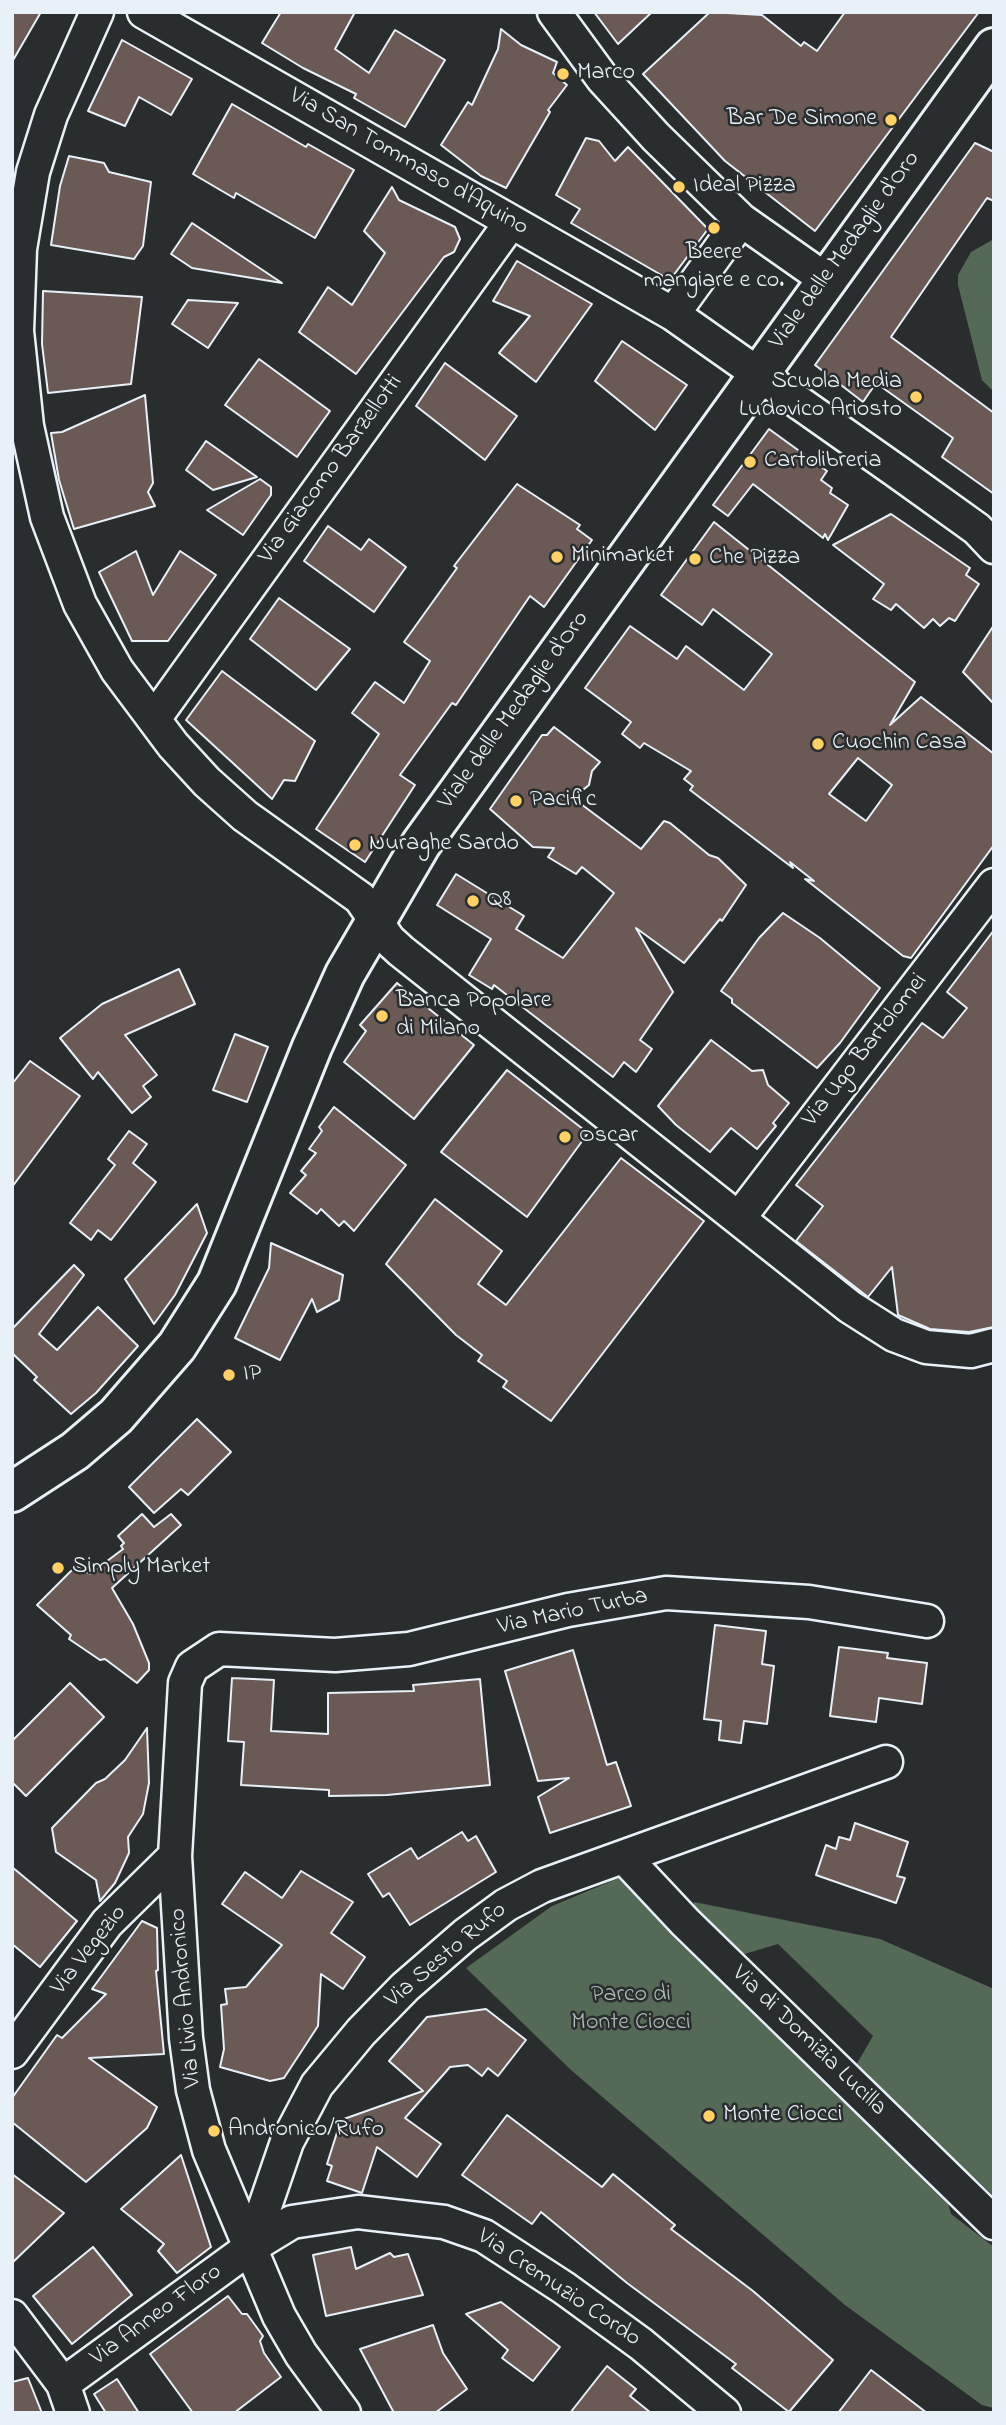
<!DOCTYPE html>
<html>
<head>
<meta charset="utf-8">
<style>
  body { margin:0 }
  #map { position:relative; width:1006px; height:2425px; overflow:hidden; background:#2a2d2e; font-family:"Indie Flower",sans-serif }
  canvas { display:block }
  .frame { position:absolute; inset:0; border:14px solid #e8f1f8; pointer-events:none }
</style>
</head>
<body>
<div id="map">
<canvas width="1006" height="2425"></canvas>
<div class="frame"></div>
</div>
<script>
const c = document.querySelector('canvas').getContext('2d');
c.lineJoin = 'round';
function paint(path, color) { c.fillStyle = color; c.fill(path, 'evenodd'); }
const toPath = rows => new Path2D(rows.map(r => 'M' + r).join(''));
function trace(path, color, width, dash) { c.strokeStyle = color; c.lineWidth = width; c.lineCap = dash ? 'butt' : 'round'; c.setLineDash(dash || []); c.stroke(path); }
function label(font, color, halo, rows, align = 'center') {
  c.font = font + ' "Indie Flower",sans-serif'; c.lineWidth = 5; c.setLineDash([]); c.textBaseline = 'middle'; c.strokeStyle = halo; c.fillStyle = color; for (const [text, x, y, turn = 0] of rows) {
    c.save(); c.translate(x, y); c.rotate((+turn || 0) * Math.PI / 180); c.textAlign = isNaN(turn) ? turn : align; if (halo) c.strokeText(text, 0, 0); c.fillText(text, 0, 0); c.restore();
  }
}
paint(toPath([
  [994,239,994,392,982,380,958,285,958,275,971,252],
  [619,1878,946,2196,951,2214,994,2247,994,2408,982,2405,845,2305,571,2070,466,1968,552,1906],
  [694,1902,880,1939,994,1989,994,2196,855,2067,873,2036,778,1944,741,1955,693,1914]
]), '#546a56');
const building = toPath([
  [12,12,41,12,12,62,12,12],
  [281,12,355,12,335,49,369,73,395,30,445,60,405,127,354,98,356,94,303,68,262,43,281,12],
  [594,12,652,12,618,44,594,12],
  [710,12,762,15,801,46,804,42,817,51,845,12,979,12,815,231,725,161,643,74,710,12],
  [501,29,521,45,557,62,553,73,567,85,548,110,550,112,506,188,481,176,441,145,468,102,472,105,498,49,501,29],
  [122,40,192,79,171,115,139,97,125,126,88,111,122,40],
  [232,104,306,147,308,144,354,170,315,238,236,193,234,198,193,174,232,104],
  [586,138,599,141,615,161,628,147,708,229,670,280,571,223,580,209,556,195,586,138],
  [975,143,994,152,994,201,987,198,891,337,994,413,994,494,942,457,953,438,876,383,863,402,815,365,975,143],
  [69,156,104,163,109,172,151,182,143,246,134,259,51,245,60,186,69,156],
  [392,187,399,200,455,227,460,239,454,252,444,257,356,374,299,332,328,287,352,305,385,253,364,231,392,187],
  [192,223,282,283,192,268,171,254,192,223],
  [517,261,592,304,536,382,499,353,530,316,493,301,517,261],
  [43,291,142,297,131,384,48,393,42,344,43,291],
  [188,300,238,303,208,348,172,324,188,300],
  [622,341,687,385,655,430,595,381,622,341],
  [259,359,330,411,297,457,225,405,259,359],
  [445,363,517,416,485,460,416,406,445,363],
  [145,395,153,483,148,492,155,506,74,529,59,480,51,433,62,432,145,395],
  [769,429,827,471,821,480,832,488,830,493,848,505,828,540,825,534,823,538,753,484,728,516,713,505,769,429],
  [206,441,257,477,213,490,186,470,206,441],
  [260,479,271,487,271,495,243,535,207,510,260,479],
  [517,484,580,525,577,529,592,540,544,607,530,596,456,705,452,703,400,775,415,785,365,862,316,829,379,734,352,713,375,682,404,703,430,661,404,642,457,568,454,566,517,484],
  [891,514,970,568,966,575,979,584,955,621,949,618,940,626,933,619,924,628,896,604,891,610,873,599,884,584,833,545,891,514],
  [714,522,915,682,890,725,921,697,994,754,994,845,911,958,903,956,805,879,814,881,790,862,793,868,690,790,693,786,684,779,691,771,644,743,640,748,622,734,631,722,585,688,630,626,677,659,686,646,744,690,772,654,713,609,702,625,661,595,714,522],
  [858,758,892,785,866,821,829,794,858,758],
  [328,526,361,550,369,539,406,567,374,612,304,561,328,526],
  [136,551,153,595,180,551,216,575,168,641,132,641,99,572,136,551],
  [279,598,350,649,316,690,250,639,279,598],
  [994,625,994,704,963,672,994,625],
  [222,671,315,741,295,781,284,780,272,799,186,720,222,671],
  [554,727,600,762,592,771,589,785,573,798,641,849,664,821,670,823,709,855,718,858,746,885,722,921,720,919,684,963,636,928,673,992,640,1040,652,1049,636,1072,624,1062,613,1077,494,985,492,989,469,975,491,939,437,905,456,874,524,916,516,929,563,958,614,893,582,867,576,874,548,857,554,848,533,847,490,809,542,735,547,735,554,727],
  [783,913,820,938,880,988,840,1043,817,1068,732,1003,732,999,721,991,759,938,783,913],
  [994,930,994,1327,969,1332,930,1329,898,1315,892,1267,868,1297,796,1241,823,1206,796,1185,922,1023,943,1038,967,1008,947,992,994,930],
  [179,969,195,1004,125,1035,157,1075,143,1086,151,1097,132,1113,98,1072,93,1079,60,1038,102,1004,179,969],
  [397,983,474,1045,414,1119,344,1062,366,1031,360,1025,397,983],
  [235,1034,268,1047,247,1102,213,1090,235,1034],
  [711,1040,752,1071,763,1070,768,1085,789,1103,773,1123,776,1126,757,1149,731,1128,710,1152,676,1125,658,1106,711,1040],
  [30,1061,80,1096,12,1187,12,1084,30,1061],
  [507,1070,588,1133,527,1217,441,1152,507,1070],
  [334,1107,406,1165,354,1231,344,1221,339,1226,321,1209,317,1214,290,1193,306,1175,301,1171,316,1153,309,1149,322,1131,319,1127,334,1107],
  [129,1131,147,1144,133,1163,156,1182,111,1240,98,1230,91,1240,70,1223,115,1165,108,1159,129,1131],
  [621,1158,704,1221,551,1421,503,1387,507,1381,478,1361,482,1355,456,1335,386,1264,435,1199,502,1251,478,1284,506,1305,621,1158],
  [197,1204,207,1233,175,1295,154,1324,125,1279,197,1204],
  [271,1243,343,1275,339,1300,317,1312,312,1299,280,1360,235,1338,269,1268,271,1243],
  [74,1265,84,1275,39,1334,57,1350,98,1307,138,1346,96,1393,71,1414,34,1380,37,1377,12,1353,12,1329,74,1265],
  [197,1419,231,1452,188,1495,181,1489,154,1513,129,1487,197,1419],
  [142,1514,154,1527,171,1514,181,1525,112,1588,133,1624,149,1663,149,1670,137,1683,105,1659,100,1660,69,1639,71,1635,37,1605,76,1566,90,1574,123,1549,121,1546,124,1543,118,1536,142,1514],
  [715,1625,766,1631,762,1664,774,1666,767,1724,744,1721,741,1743,719,1740,721,1721,704,1719,715,1625],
  [839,1647,888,1653,887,1658,927,1663,922,1704,879,1698,876,1722,830,1716,839,1647],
  [573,1650,607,1765,616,1762,631,1806,550,1833,538,1797,569,1778,538,1781,505,1671,573,1650],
  [232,1678,274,1680,271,1731,328,1734,328,1693,414,1691,413,1685,480,1679,490,1785,387,1795,329,1796,329,1790,241,1785,244,1742,228,1741,232,1678],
  [70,1683,104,1717,26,1796,12,1782,12,1741,70,1683],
  [147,1728,149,1783,143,1814,128,1837,129,1853,115,1883,100,1901,96,1880,56,1852,52,1828,96,1783,105,1779,125,1760,147,1728],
  [855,1823,908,1842,897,1876,905,1878,896,1903,816,1875,826,1845,836,1849,839,1837,850,1840,855,1823],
  [462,1832,468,1841,476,1836,496,1872,410,1925,389,1893,383,1897,368,1874,411,1848,418,1859,462,1832],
  [12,1867,77,1921,40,1967,12,1944,12,1867],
  [301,1871,353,1902,331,1933,365,1957,343,1989,321,1974,318,2026,284,2078,270,2081,220,2067,224,2049,221,2005,227,2004,225,1989,246,1987,282,1945,222,1904,245,1872,282,1898,301,1871],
  [142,1921,157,1928,158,1970,156,1971,164,2054,89,2058,157,2107,147,2128,86,2182,12,2122,12,2098,57,2035,62,2038,106,1994,92,1989,142,1921],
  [486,2009,526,2040,498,2076,488,2068,482,2076,468,2065,450,2067,405,2118,441,2144,417,2177,377,2147,362,2193,327,2181,332,2166,327,2164,341,2120,423,2091,389,2061,427,2017,486,2009],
  [507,2115,602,2187,613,2174,675,2225,671,2229,753,2291,833,2360,789,2412,732,2368,736,2364,627,2283,541,2212,532,2224,462,2175,507,2115],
  [181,2155,211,2247,177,2273,158,2251,164,2244,121,2209,181,2155],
  [12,2174,64,2213,12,2263,12,2174],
  [93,2247,132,2295,72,2344,33,2296,93,2247],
  [351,2247,356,2269,390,2253,394,2257,408,2254,423,2295,326,2316,313,2255,351,2247],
  [228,2296,242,2314,247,2314,263,2336,260,2341,264,2353,281,2377,234,2413,193,2413,150,2354,228,2296],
  [501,2302,560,2347,533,2381,502,2358,508,2350,466,2314,501,2302],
  [433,2325,443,2353,467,2389,435,2413,394,2413,360,2349,433,2325],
  [607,2366,636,2389,630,2396,651,2413,570,2413,607,2366],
  [871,2370,927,2413,838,2413,871,2370],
  [28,2378,42,2413,12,2413,12,2382,28,2378],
  [117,2379,139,2413,106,2413,94,2394,117,2379]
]);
paint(building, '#6b5956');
trace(building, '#e8f1f8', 2);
const minor = toPath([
  [97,12,51,115,33,172,20,249,17,331,27,426,47,517,80,604,117,670,173,745,207,782,245,816,360,898,389,940,401,951,850,1307,894,1335,926,1347,971,1351,994,1345],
  [144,12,673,314,899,473,977,529,994,547],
  [554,12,603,79,656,137,741,220,825,279],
  [673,314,741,220],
  [154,719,511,222],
  [739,1218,994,885],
  [625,1858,685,1922,994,2223],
  [12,2052,107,1923,175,1856],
  [251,2247,287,2142,317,2085,361,2032,405,1987,465,1935,506,1905,542,1886,886,1762],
  [12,2316,63,2384,73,2413],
  [63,2384,251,2247,292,2222,358,2212,444,2222,484,2236,564,2288,641,2344,724,2413],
  [344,2413,301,2354,279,2316,209,2150,193,2090,186,2038,175,1856,185,1683,192,1667,219,1649,335,1655,409,1649,568,1610,666,1593,809,1602,927,1621]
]);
const secondary = toPath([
  [12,1492,75,1451,116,1416,177,1346,217,1283,312,1047,345,974,421,844,994,48]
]);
trace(minor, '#e8f1f8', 37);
trace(secondary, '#e8f1f8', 44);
trace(minor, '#2a2d2e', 32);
trace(secondary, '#2a2d2e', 38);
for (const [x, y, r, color] of [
  [563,74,7,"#ffd166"],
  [891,120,7,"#ffd166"],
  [679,187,7,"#ffd166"],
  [714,228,7,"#ffd166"],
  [916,397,7,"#ffd166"],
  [750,462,7,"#ffd166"],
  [557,557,7,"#ffd166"],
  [695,559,7,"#ffd166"],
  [818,744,7,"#ffd166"],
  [516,801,7,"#ffd166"],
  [355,845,7,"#ffd166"],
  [473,901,7,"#ffd166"],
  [382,1016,7,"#ffd166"],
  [565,1137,7,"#ffd166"],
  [229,1375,7,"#ffd166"],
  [58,1568,7,"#ffd166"],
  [709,2116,7,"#ffd166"],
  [214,2131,7,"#ffd166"]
]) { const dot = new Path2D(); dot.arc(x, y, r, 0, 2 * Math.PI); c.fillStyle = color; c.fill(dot); trace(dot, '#2a2d2e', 2.5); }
label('24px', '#e8f1f8', '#2a2d2e', [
  ["Marco",577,74],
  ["Bar De Simone",877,120,"right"],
  ["Ideal Pizza",693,187],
  ["Beere",714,254,"center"],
  ["mangiare e co.",714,282,"center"],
  ["Scuola Media",902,383,"right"],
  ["Ludovico Ariosto",902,411,"right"],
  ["Cartolibreria",764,462],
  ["Minimarket",571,557],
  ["Che Pizza",709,559],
  ["Cuochin Casa",832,744],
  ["Pacific",530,801],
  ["Nuraghe Sardo",369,845],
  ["Q8",487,901],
  ["Banca Popolare",396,1002],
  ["di Milano",396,1030],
  ["Oscar",579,1137],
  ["IP",243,1375],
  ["Simply Market",72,1568],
  ["Monte Ciocci",723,2116],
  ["Andronico/Rufo",228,2131]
], 'left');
label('24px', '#e8f1f8', '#2a2d2e', [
  ["Via San Tommaso d'Aquino",408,163,30],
  ["Viale delle Medaglie d'Oro",846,251,-54],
  ["Via Giacomo Barzellotti",332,470,-54],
  ["Viale delle Medaglie d'Oro",515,711,-54],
  ["Via Ugo Bartolomei",866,1051,-52],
  ["Via Mario Turba",573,1613,-12],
  ["Via Vegezio",90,1951,-52],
  ["Via Sesto Rufo",447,1956,-40],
  ["Via Livio Andronico",187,1998,-95],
  ["Via di Domizia Lucilla",808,2042,44],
  ["Via Cremuzio Cordo",558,2289,34],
  ["Via Anneo Floro",157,2316,-36]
]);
label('24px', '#adbbb7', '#2a2d2e', [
  ["Parco di",631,1996],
  ["Monte Ciocci",631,2024]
]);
</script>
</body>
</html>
